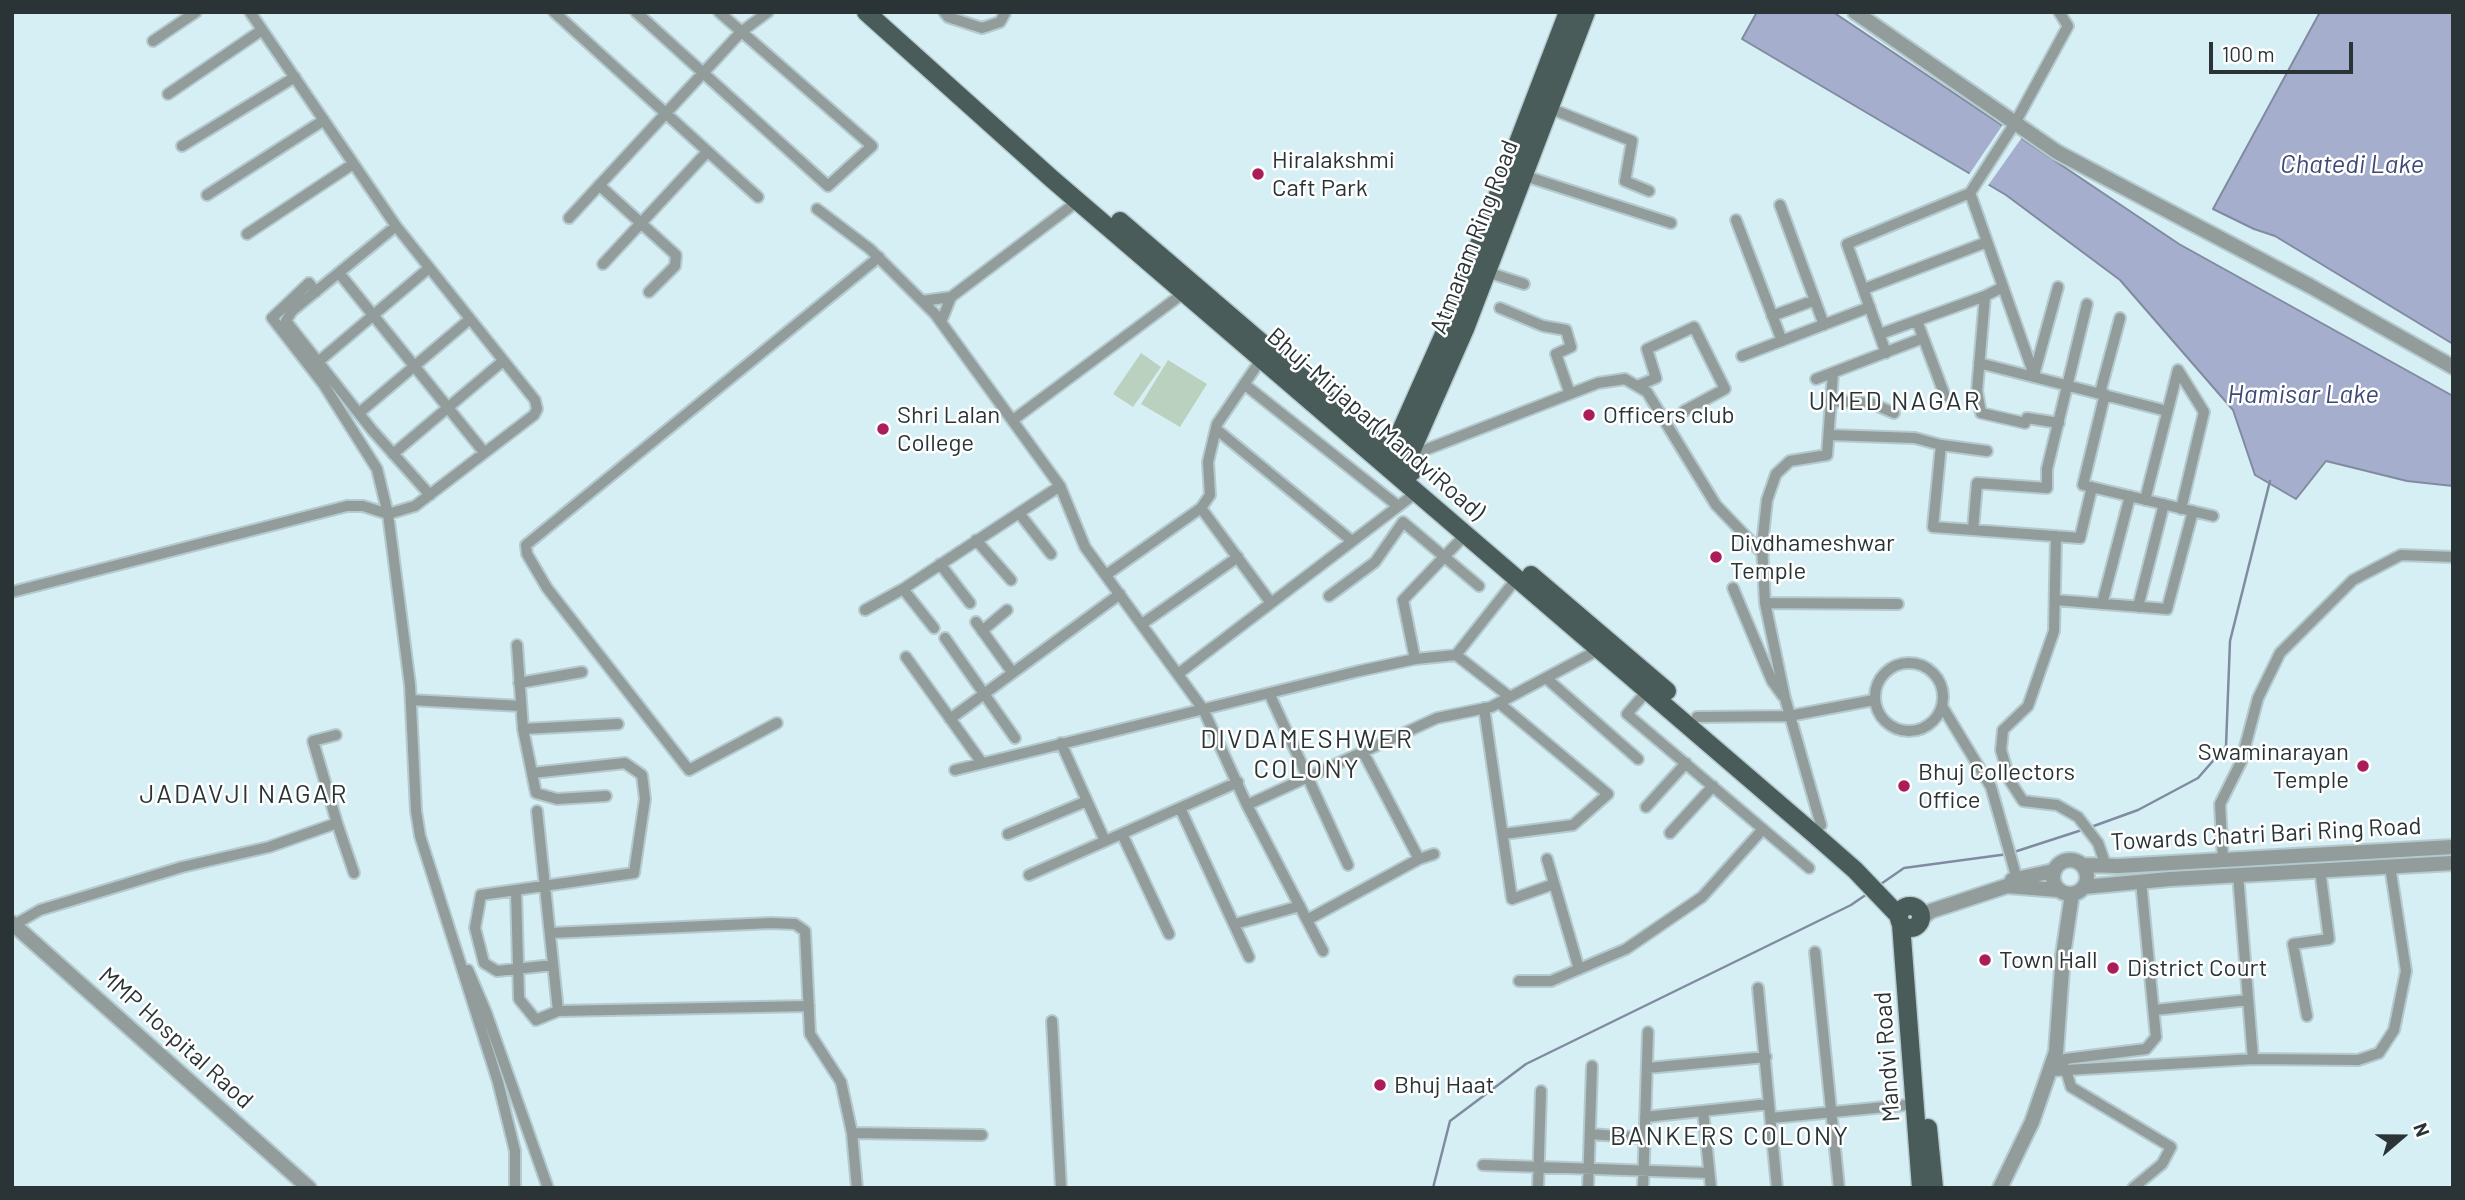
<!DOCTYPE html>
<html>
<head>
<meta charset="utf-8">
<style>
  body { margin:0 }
  #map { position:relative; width:2465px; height:1200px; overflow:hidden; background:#d6eff4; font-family:Barlow,sans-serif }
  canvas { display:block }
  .frame { position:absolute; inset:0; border:14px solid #2a3436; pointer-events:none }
  .north { position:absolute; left:2367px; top:1102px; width:70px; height:70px; -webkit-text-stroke:5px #fff; paint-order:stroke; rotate:70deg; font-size:19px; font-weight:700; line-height:28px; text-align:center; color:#2a3436 }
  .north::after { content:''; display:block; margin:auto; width:24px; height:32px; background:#2a3436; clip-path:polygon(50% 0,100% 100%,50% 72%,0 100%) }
  .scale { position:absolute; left:2209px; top:42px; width:144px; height:32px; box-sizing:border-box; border:4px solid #2a3436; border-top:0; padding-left:9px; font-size:21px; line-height:24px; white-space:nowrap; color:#2a3436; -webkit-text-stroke:5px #fff; paint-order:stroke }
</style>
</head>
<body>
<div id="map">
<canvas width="2465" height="1200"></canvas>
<div class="frame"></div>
<div class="north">N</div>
<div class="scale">100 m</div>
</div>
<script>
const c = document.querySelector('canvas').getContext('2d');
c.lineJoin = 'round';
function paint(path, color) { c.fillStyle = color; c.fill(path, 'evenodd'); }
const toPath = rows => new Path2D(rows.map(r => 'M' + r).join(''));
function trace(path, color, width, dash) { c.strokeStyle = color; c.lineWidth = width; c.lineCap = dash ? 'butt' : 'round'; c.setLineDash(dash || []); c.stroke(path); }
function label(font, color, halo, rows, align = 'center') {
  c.font = font + ' Barlow,sans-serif'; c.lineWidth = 5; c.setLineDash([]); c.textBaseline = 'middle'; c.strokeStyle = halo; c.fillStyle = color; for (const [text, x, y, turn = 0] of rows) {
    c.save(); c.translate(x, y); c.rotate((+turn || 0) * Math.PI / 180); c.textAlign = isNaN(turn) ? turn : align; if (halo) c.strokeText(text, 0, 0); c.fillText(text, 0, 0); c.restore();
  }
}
paint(toPath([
  [1141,353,1161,367,1133,407,1113,394],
  [1168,360,1207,384,1180,427,1141,404]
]), '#bad1bf');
const water = toPath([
  [1757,12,1833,12,2179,244,2453,396,2453,486,2407,481,2326,461,2296,499,2255,475,2233,410,2120,280,2006,195,1742,39,1757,12],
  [2320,12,2453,12,2453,344,2275,236,2254,229,2213,209,2320,12]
]);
paint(water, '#a5afcd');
trace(water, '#808aa0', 2);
paint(toPath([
  [2004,123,2023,136,1987,187,1968,176]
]), '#d6eff4');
trace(toPath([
  [2091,827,2138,810,2198,778,2226,746,2230,641,2270,481],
  [2014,852,2085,829],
  [1878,886,1904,868,2008,854],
  [1433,1188,1450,1121,1526,1064,1851,905,1867,894]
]), '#808aa0', 2.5);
const minor = toPath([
  [554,12,758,197],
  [636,12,828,186,872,146,719,12],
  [944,12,948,17,982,28,1000,22,1005,13],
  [153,41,196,12],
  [168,94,262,30],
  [1549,108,1632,141,1625,181,1649,191],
  [182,146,295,77],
  [1525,176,1671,223],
  [599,185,676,255,675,266,649,292],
  [1970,193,2034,375],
  [207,195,324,120],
  [1780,205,1824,325],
  [817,209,870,249,935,314,1060,486,1085,547,1203,709,1247,805,1323,951],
  [569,218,741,32,768,12],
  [1736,220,1782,341],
  [396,226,292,311,286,321,372,430,430,495],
  [247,234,353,164],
  [603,264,707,152],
  [1487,272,1524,284],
  [339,273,483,451],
  [1864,289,1987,242],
  [316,292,309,283,272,318,324,385,377,469,388,514,410,685,416,811,420,836,498,1082,515,1151,515,1188],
  [1985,296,1977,391,1981,413,2025,423,2027,418,2059,423],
  [922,301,951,297,1078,201],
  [1500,308,1543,326,1566,330,1571,347,1556,354,1570,394],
  [1772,316,1815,300],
  [1917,321,1945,396],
  [941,322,951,297],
  [1880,334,1985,296,2003,287],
  [1886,353,1847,244,1970,193,2015,123,2068,26,2059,12],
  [1742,356,1870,307],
  [318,362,429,268],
  [1979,363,2167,411],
  [2178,370,2204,412,2181,509],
  [2034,375,2058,287],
  [1816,379,1923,338],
  [1244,384,1398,506],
  [1637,386,1656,378,1647,349,1694,327,1725,389,1684,411],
  [2100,393,2120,318],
  [2105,394,2083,485,2213,516],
  [1830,401,1871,403,1894,413],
  [359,413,470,319],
  [1013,420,1185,292],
  [1216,429,1352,541],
  [1830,435,1915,438,1941,445,1987,451],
  [1941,445,1933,527,2080,538,2092,487],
  [393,454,503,361],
  [1412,455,1598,383,1625,379,1647,392,1716,505,1763,554],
  [2145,500,2178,370],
  [1201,508,1271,603],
  [1019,513,1051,554],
  [1973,530,1977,483,2047,488,2047,469,2087,304],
  [2056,536,2054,631,2028,706,2003,730,2001,750,2010,781,2023,801,2057,805,2078,817,2098,843,2106,866],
  [976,540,1011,580],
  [940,564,970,603],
  [1106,575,1201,508,1210,495,1208,462,1217,424,1262,358],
  [1733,588,1772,681,1783,696],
  [903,589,934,628],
  [12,592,347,506,363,506,388,514,415,506,534,415,537,409,535,400,396,226,250,12],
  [1329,596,1375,562,1403,522,1479,586],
  [2055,600,2167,609,2193,511],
  [1765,603,1898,604],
  [2102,604,2130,496],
  [2138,607,2164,504],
  [865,610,903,589,1060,486],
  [976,622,1012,672],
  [1142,624,1238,557],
  [982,631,1007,610],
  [945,638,1015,738],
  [517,645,523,729,536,793,557,799,606,796],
  [1456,655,1510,697],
  [906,657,982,763],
  [1415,659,1403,600,1466,534],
  '1875 697a34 34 0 1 1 68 0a34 34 0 1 1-68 0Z',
  [1178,674,1417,492],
  [1546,678,1638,759],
  [519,683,582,672],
  [1648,690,1627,714,1809,868],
  [1269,693,1348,865],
  [411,700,521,706],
  [1499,703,1608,794,1573,825,1503,834],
  [1942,706,1991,787,2017,879],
  [1484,708,1512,899,1554,884],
  [1697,717,1789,716,1874,700],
  [950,719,1120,594],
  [777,723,689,770,547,588,527,554,526,545,879,257],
  [523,729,618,724],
  [1061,743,1105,841],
  [1362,750,1419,859],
  [955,770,1359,671,1415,659,1456,655,1517,578],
  [532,773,625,763,642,775,645,799,634,873,481,895,475,928,484,963,497,971,553,965],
  [1247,805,1437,718,1491,707,1600,649],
  [1646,807,1686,763],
  [1180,808,1249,957],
  [337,823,354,873],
  [1821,825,1785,698,1765,603,1762,545,1767,500,1776,474,1790,461,1827,455,1833,373],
  [1670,833,1713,786],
  [1008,834,1087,801],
  [1122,834,1169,934],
  [1547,859,1579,969],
  [2223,860,2220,804,2241,762,2258,698,2280,653,2353,580,2401,555,2453,557],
  [1029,875,1238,782],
  [2238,875,2253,1059],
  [516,891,519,999,536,1020,558,1011,537,811],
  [1307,920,1419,859,1434,854],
  [1235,924,1300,906],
  [14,925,40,910,182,867,269,847,337,823,313,741,336,735],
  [550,933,771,923,795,924,805,931,810,1034,841,1082,852,1133,857,1188],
  [1815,952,1839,1188],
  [468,970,486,1012,548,1188],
  [1519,981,1551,981,1626,949,1702,897,1763,829],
  [1758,988,1777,1188],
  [2155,1010,2248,1000],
  [558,1011,809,1006],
  [2307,1016,2293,944,2329,939,2320,870],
  [1052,1021,1061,1188],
  [1647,1068,1766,1057],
  [2061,1070,2065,1059,2146,1049,2156,1037,2141,881],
  [2066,1070,2071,1087,2171,1147,2162,1164,2133,1188],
  [2050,1071,2253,1059,2358,1060,2379,1053,2394,1030,2406,971,2390,866],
  [1703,1111,1711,1188],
  [1645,1117,1769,1104],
  [1771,1118,1906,1105],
  [852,1133,982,1135],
  [1590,1134,1644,1138],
  [1483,1165,1709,1173],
  [1538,1188,1541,1091],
  [1588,1188,1592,1066],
  [1643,1188,1648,1032]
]);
const tertiary = toPath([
  [1855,12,2057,152,2310,286,2453,367],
  '2053 877a17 17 0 1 1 34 0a17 17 0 1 1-34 0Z',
  [2083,865,2118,866,2453,847],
  [2012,880,2053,871],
  [2084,887,2170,879,2453,863],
  [1922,918,1931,911,2007,886,2058,890],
  [12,923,309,1188],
  [2000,1188,2032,1122,2056,1052,2063,955,2072,894]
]);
const primary = toPath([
  [866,12,1052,179,1814,834,1855,870,1899,916],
  [1120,221,1412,472],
  [1387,462,1449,323,1568,12],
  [1400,477,1465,329,1586,12],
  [1531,575,1667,691],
  '1899 917a11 11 0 1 1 22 0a11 11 0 1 1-22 0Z',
  [1901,924,1921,1188],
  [1928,1128,1934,1188]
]);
trace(minor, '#b4cace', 14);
trace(tertiary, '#b4cace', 18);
trace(primary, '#b4cace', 21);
trace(minor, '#929c9a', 10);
trace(tertiary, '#929c9a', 14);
trace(primary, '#4a5c59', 18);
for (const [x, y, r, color] of [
  [1258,174,7,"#ab1d59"],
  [1589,415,7,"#ab1d59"],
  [883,429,7,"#ab1d59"],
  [1716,557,7,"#ab1d59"],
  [2363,766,7,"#ab1d59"],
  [1904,786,7,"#ab1d59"],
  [1985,960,7,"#ab1d59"],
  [2113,968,7,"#ab1d59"],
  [1380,1085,7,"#ab1d59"]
]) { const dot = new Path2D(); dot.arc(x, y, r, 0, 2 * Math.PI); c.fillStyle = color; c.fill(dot); trace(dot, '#fff', 2.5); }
label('24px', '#2a3436', '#fff', [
  ["Hiralakshmi",1272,160],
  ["Caft Park",1272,188],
  ["Shri Lalan",897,415],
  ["College",897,443],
  ["Officers club",1603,415],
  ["Divdhameshwar",1730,543],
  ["Temple",1730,571],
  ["Swaminarayan",2349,752,"right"],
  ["Temple",2349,780,"right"],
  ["Bhuj Collectors",1918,772],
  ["Office",1918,800],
  ["Town Hall",1999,960],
  ["District Court",2127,968],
  ["Bhuj Haat",1394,1085]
], 'left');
label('24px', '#2a3436', '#fff', [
  ["Atmaram Ring Road",1474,237,-69],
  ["Bhuj-Mirjapar(MandviRoad)",1376,424,41],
  ["Towards Chatri Bari Ring Road",2266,834,-3],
  ["MMP Hospital Raod",176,1038,42],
  ["Mandvi Road",1887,1057,-94]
]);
label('italic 26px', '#3d4874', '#fff', [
  ["Chatedi Lake",2352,164],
  ["Hamisar Lake",2303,394]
]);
c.letterSpacing = '2px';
label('26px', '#2a3436', '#fff', [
  ["UMED NAGAR",1895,401],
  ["DIVDAMESHWER",1307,739],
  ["COLONY",1307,769],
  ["JADAVJI NAGAR",244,794],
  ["BANKERS COLONY",1730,1136]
]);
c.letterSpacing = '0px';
</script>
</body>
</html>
